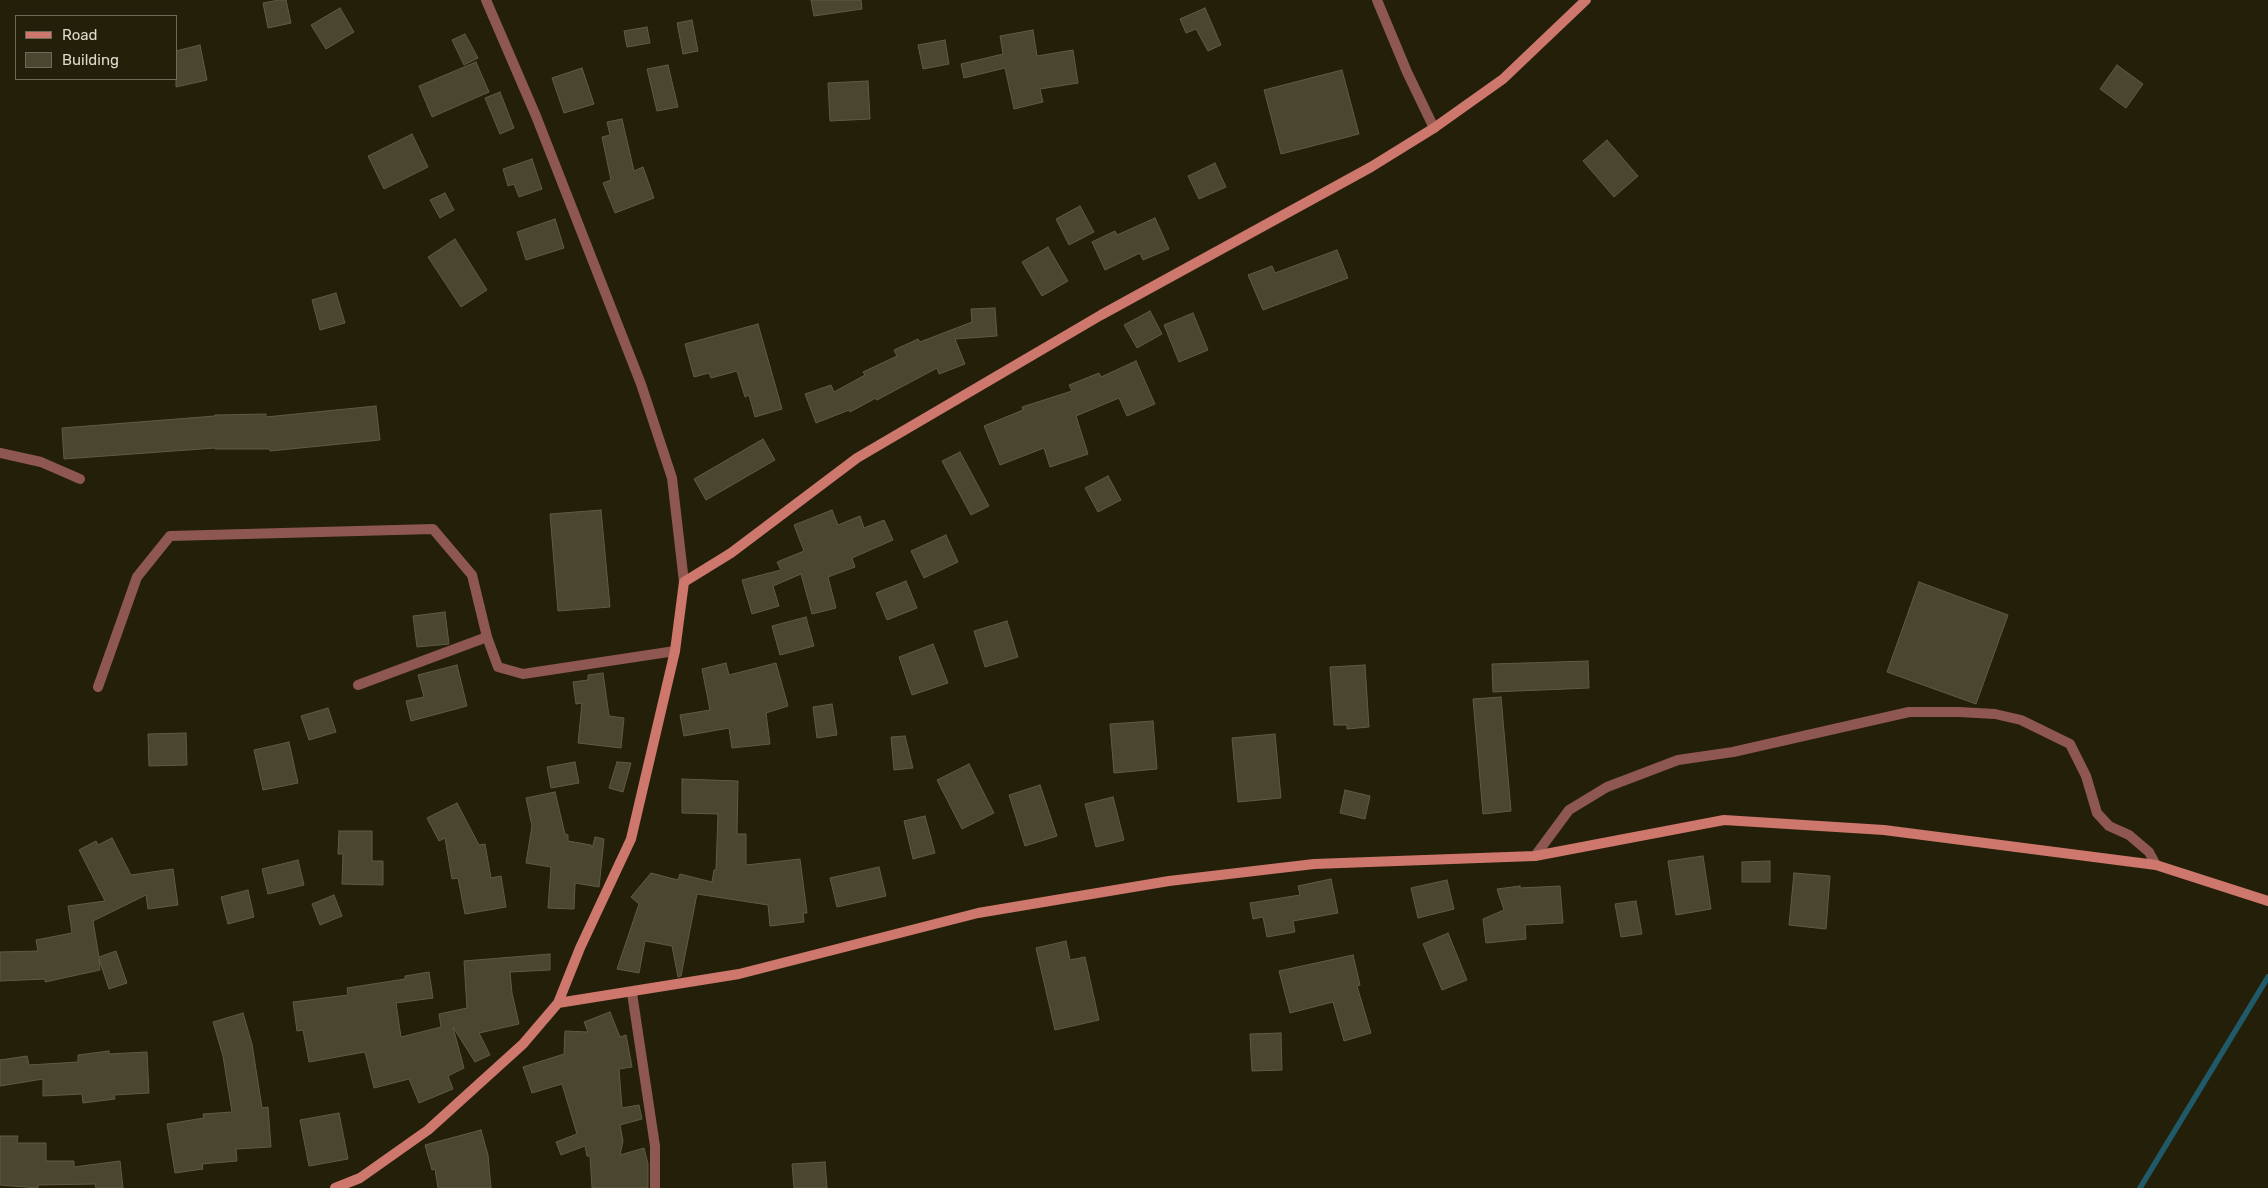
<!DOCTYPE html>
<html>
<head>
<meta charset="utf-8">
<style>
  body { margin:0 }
  #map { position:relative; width:2268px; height:1188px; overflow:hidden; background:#241f09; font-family:Rubik,sans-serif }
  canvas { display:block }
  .legend { position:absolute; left:15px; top:15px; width:162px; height:65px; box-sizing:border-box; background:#241f09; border:1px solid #6e6a57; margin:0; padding:6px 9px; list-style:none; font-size:15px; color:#dddacc }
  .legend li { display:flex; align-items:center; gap:10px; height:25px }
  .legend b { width:25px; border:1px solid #6e6a57 }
</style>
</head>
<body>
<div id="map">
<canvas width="2268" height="1188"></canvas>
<ul class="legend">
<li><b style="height:6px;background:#ce776c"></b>Road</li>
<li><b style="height:14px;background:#4b462f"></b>Building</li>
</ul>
</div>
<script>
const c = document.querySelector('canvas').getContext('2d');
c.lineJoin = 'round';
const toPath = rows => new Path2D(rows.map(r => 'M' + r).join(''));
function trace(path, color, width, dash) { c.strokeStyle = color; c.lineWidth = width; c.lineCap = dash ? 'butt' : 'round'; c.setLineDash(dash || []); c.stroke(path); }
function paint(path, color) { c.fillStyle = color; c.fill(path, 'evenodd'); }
trace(toPath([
  [2140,1188,2268,977]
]), '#205967', 5.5);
const building = toPath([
  [279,0,286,0,291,23,268,28,263,3,279,0],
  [811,0,861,0,862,9,814,16,811,0],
  [340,8,354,32,326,49,311,25,340,8],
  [1205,8,1221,45,1208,51,1196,29,1186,33,1180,19,1205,8],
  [692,20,698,51,683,54,677,23,692,20],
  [647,27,650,43,627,47,624,31,647,27],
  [1033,30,1037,56,1073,50,1078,83,1040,89,1043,102,1014,109,1005,68,964,78,961,64,1003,54,1000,36,1033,30],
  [465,34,478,58,464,65,452,40,465,34],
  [945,40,949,64,923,69,918,45,945,40],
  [200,45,207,80,176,87,176,51,200,45],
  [476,62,489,92,432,117,419,86,476,62],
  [668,65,678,107,657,111,647,69,668,65],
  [2117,65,2143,84,2126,108,2100,89,2117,65],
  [582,68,594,104,564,113,552,78,582,68],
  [1342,70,1359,134,1281,154,1264,90,1342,70],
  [868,81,870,119,830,121,828,83,868,81],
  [500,92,514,128,500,134,485,98,500,92],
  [622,119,634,171,643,167,654,198,615,213,603,183,611,180,602,137,610,135,607,122,622,119],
  [412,134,428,167,384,189,368,156,412,134],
  [1607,140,1638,176,1614,197,1583,161,1607,140],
  [532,159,542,189,519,197,514,184,508,186,503,169,532,159],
  [1215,163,1226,187,1199,199,1188,176,1215,163],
  [445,193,454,210,440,218,430,200,445,193],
  [1080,206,1094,232,1069,245,1056,219,1080,206],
  [1155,218,1169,249,1143,260,1140,253,1105,270,1092,242,1115,231,1117,235,1155,218],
  [555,219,564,248,526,260,517,232,555,219],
  [455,239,487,290,461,307,428,257,455,239],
  [1048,247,1068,281,1042,296,1022,262,1048,247],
  [1337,250,1348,278,1263,310,1248,275,1272,266,1275,273,1337,250],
  [336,293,345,323,320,330,312,300,336,293],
  [995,308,997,336,955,339,965,364,939,374,937,368,877,400,876,398,850,412,849,410,816,423,805,394,831,385,834,392,865,375,863,372,897,356,894,350,918,339,920,342,972,322,971,309,995,308],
  [1150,311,1162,334,1137,348,1124,325,1150,311],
  [1193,313,1208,350,1179,362,1164,325,1193,313],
  [758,324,782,409,755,417,749,395,745,397,737,371,711,378,709,373,694,377,685,344,758,324],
  [1136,361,1155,404,1127,416,1119,398,1076,416,1088,454,1050,467,1044,448,1000,465,984,426,1023,410,1022,407,1072,391,1069,385,1099,373,1101,377,1136,361],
  [376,406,380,440,270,451,270,449,215,449,215,448,64,459,62,428,215,416,215,415,266,414,266,417,376,406],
  [763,439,775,460,706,500,694,479,763,439],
  [960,452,989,506,971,515,942,461,960,452],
  [1108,476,1121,500,1098,512,1085,488,1108,476],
  [601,510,610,607,558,611,550,514,601,510],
  [832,510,838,525,860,516,864,528,884,520,893,540,852,558,855,567,828,577,836,608,812,614,801,574,773,586,779,606,752,614,742,580,781,570,777,562,804,551,794,525,832,510],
  [946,535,958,562,924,578,911,551,946,535],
  [906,581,917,608,887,620,876,593,906,581],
  [1919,582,2008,615,1976,704,1887,672,1919,582],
  [445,612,449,644,417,647,413,616,445,612],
  [806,617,814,646,780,655,772,626,806,617],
  [1007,621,1018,657,985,667,974,631,1007,621],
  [933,644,948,683,912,695,899,657,933,644],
  [1588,661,1589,688,1493,692,1492,664,1588,661],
  [726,663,729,675,776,663,788,706,766,713,770,744,732,748,729,728,684,736,680,715,710,710,702,669,726,663],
  [457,665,467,706,411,721,406,701,424,697,418,675,457,665],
  [1365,665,1369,727,1347,729,1347,725,1334,725,1330,667,1365,665],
  [603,673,609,716,624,718,621,748,578,743,582,703,576,704,573,682,588,680,588,675,603,673],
  [1501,697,1511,811,1483,814,1473,699,1501,697],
  [832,704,837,735,817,738,813,707,832,704],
  [328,708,336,732,309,740,301,716,328,708],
  [1153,721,1157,769,1114,773,1110,724,1153,721],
  [186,733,187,765,149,766,148,734,186,733],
  [1275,734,1281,798,1238,802,1232,738,1275,734],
  [905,736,913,768,894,770,891,737,905,736],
  [289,742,298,783,263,790,254,750,289,742],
  [575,762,579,783,551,788,547,767,575,762],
  [617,762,631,763,623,792,609,788,617,762],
  [969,764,994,813,962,829,937,780,969,764],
  [682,779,738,781,737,834,746,834,746,865,800,859,807,913,803,913,804,922,770,926,768,905,697,894,681,976,678,977,672,946,645,941,639,973,617,969,639,904,631,897,651,873,678,880,680,874,712,882,714,870,716,870,718,814,682,813,682,779],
  [1040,785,1057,836,1025,846,1009,795,1040,785],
  [1345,790,1370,796,1365,819,1340,813,1345,790],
  [555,792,565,834,568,835,568,841,591,845,592,849,595,837,604,839,599,887,575,883,574,909,548,908,551,867,526,863,532,826,526,798,555,792],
  [1113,797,1124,840,1096,847,1085,804,1113,797],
  [457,803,479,845,485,844,491,878,501,876,506,907,465,914,458,878,452,879,445,838,439,841,427,818,457,803],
  [925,816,935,853,913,859,904,821,925,816],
  [339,831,372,831,372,861,383,861,383,885,342,884,343,854,338,854,339,831],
  [112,838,131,875,173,869,178,905,148,909,146,895,93,921,99,957,116,951,127,983,109,989,99,959,100,970,45,982,45,979,0,981,0,952,38,951,36,940,72,933,68,906,105,901,79,850,96,841,98,845,112,838],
  [1703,856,1711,909,1676,915,1668,861,1703,856],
  [298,860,304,885,268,894,262,869,298,860],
  [1770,861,1770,882,1742,882,1742,862,1770,861],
  [879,867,886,896,837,907,830,878,879,867],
  [1794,873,1830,876,1826,929,1789,925,1794,873],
  [1331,879,1338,913,1293,921,1295,932,1267,937,1263,917,1253,919,1250,903,1300,895,1298,886,1331,879],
  [1447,880,1454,909,1418,918,1411,888,1447,880],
  [1520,886,1520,888,1560,886,1563,923,1525,925,1526,939,1486,943,1483,919,1504,910,1497,889,1520,886],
  [248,890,254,917,228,924,221,897,248,890],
  [334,895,342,916,320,925,312,904,334,895],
  [1636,901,1642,934,1621,937,1615,904,1636,901],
  [1448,933,1467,980,1442,990,1423,944,1448,933],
  [1066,941,1070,960,1085,957,1099,1020,1055,1030,1036,948,1066,941],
  [550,954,550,970,510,972,512,993,519,1024,479,1033,490,1055,475,1062,453,1027,464,1068,448,1076,453,1089,419,1103,409,1079,374,1088,365,1052,309,1062,303,1030,297,1031,293,1002,348,995,347,988,405,979,405,976,429,972,433,998,396,1003,401,1037,441,1027,439,1014,467,1008,464,961,550,954],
  [1353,955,1360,985,1357,986,1371,1033,1344,1041,1333,1002,1290,1013,1279,971,1353,955],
  [610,1012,620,1037,626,1035,632,1067,619,1069,622,1108,639,1105,642,1119,620,1125,623,1141,620,1155,644,1148,648,1164,648,1188,592,1188,590,1156,587,1156,585,1146,561,1155,556,1142,577,1134,562,1084,532,1093,523,1067,564,1054,565,1031,588,1032,584,1022,610,1012],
  [243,1013,252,1044,262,1108,268,1107,271,1147,236,1149,237,1161,202,1164,203,1169,175,1173,167,1124,204,1118,203,1114,232,1112,223,1056,213,1022,243,1013],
  [1281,1033,1282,1070,1252,1071,1250,1034,1281,1033],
  [109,1051,109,1054,147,1052,149,1093,114,1095,115,1099,83,1103,82,1094,43,1096,43,1079,0,1086,0,1060,27,1056,29,1065,78,1062,78,1055,109,1051],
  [339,1113,348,1159,309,1166,300,1120,339,1113],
  [481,1130,488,1155,491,1188,438,1188,435,1169,432,1170,425,1145,481,1130],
  [0,1136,18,1136,17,1143,46,1143,46,1161,74,1161,74,1167,120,1161,123,1188,96,1188,95,1184,38,1185,38,1188,0,1185,0,1136],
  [825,1162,827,1188,794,1188,792,1164,825,1162]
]);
paint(building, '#4b462f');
trace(building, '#605b43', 1);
trace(toPath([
  [486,0,536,116,641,384,672,478,684,582],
  [1377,0,1407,72,1434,128],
  [0,453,41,462,80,479],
  [358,685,487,637],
  [98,687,137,577,170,536,433,529,472,575,487,637,498,667,523,674,675,651],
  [1535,856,1569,810,1607,787,1678,760,1733,752,1909,712,1959,712,1995,714,2021,720,2070,744,2086,776,2097,813,2109,826,2129,835,2149,852,2156,865],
  [632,993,655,1146,655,1188]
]), '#8e5850', 10);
trace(toPath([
  [558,1003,739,974,978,913,1169,881,1314,864,1535,856,1724,820,1884,830,2156,865,2268,901],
  [335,1188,360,1178,428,1130,523,1044,558,1003,580,948,631,839,675,651,684,582,731,553,857,458,1101,315,1371,167,1434,128,1503,79,1586,0]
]), '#ce776c', 10);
</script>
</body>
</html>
